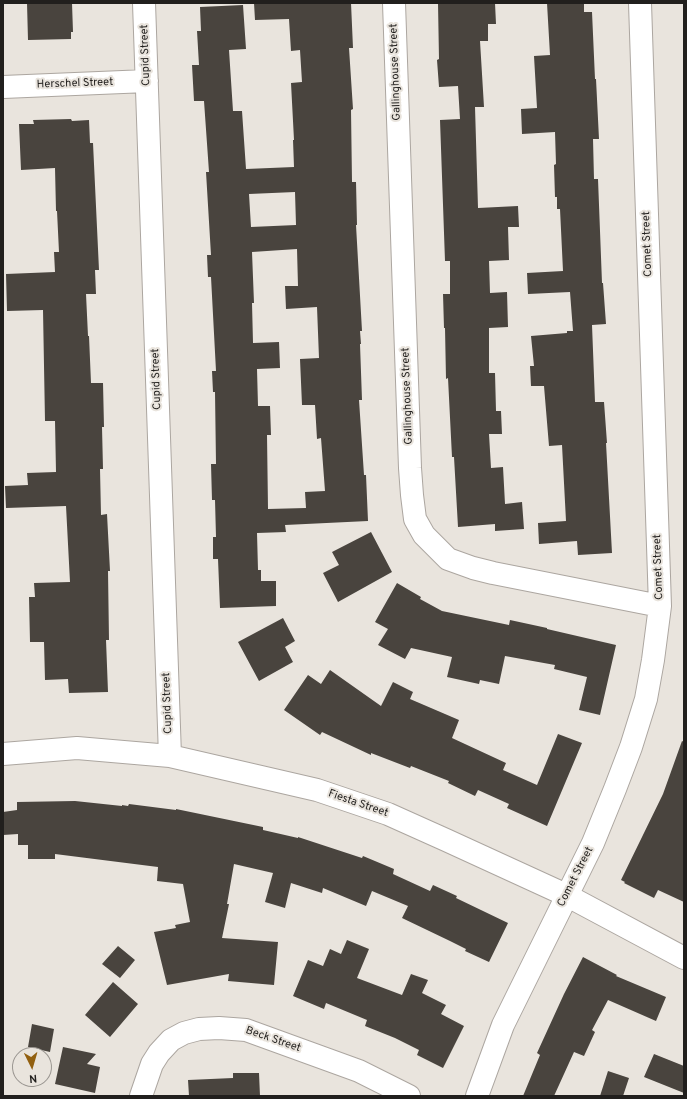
<!DOCTYPE html>
<html>
<head>
<meta charset="utf-8">
<style>
  body { margin:0 }
  #map { position:relative; width:687px; height:1099px; overflow:hidden; background:#e9e4dd; font-family:Overpass,sans-serif }
  canvas { display:block }
  .frame { position:absolute; inset:0; border:4px solid #211f1d; pointer-events:none }
  .north { position:absolute; left:12px; top:1047px; width:40px; height:40px; box-sizing:border-box; background:#e9e4dd; border:1px solid #999590; border-radius:50%; rotate:175deg; font-size:11px; font-weight:700; line-height:16px; text-align:center; color:#211f1d }
  .north::after { content:''; display:block; margin:auto; width:14px; height:18px; background:#926010; clip-path:polygon(50% 0,100% 100%,50% 72%,0 100%) }
</style>
</head>
<body>
<div id="map">
<canvas width="687" height="1099"></canvas>
<div class="frame"></div>
<div class="north">N</div>
</div>
<script>
const c = document.querySelector('canvas').getContext('2d');
c.lineJoin = 'round';
function paint(path, color) { c.fillStyle = color; c.fill(path, 'evenodd'); }
const toPath = rows => new Path2D(rows.map(r => 'M' + r).join(''));
function trace(path, color, width, dash) { c.strokeStyle = color; c.lineWidth = width; c.lineCap = dash ? 'butt' : 'round'; c.setLineDash(dash || []); c.stroke(path); }
function label(font, color, halo, rows, align = 'center') {
  c.font = font + ' Overpass,sans-serif'; c.lineWidth = 4; c.setLineDash([]); c.textBaseline = 'middle'; c.strokeStyle = halo; c.fillStyle = color; for (const [text, x, y, turn = 0] of rows) {
    c.save(); c.translate(x, y); c.rotate((+turn || 0) * Math.PI / 180); c.textAlign = isNaN(turn) ? turn : align; if (halo) c.strokeText(text, 0, 0); c.fillText(text, 0, 0); c.restore();
  }
}
paint(toPath([
  [27,3,72,3,73,32,71,32,71,39,28,40],
  [254,3,351,3,353,48,349,48,353,109,351,110,352,182,356,182,357,225,356,225,362,331,360,331,361,344,360,344,362,400,359,400,364,475,366,475,368,521,285,525,286,532,257,533,258,570,261,570,261,581,276,581,276,606,220,608,218,559,213,559,213,537,216,537,215,500,212,500,211,464,216,464,215,392,213,392,212,371,216,371,211,277,208,277,207,255,211,255,206,172,209,172,204,101,194,101,192,65,199,65,197,31,201,31,200,7,243,5,246,49,229,50,233,111,242,111,246,169,294,167,293,140,294,140,291,83,302,82,300,50,291,51,289,19,255,20],
  [295,192,296,225,251,227,249,194],
  [297,249,298,286,285,286,286,309,317,307,319,358,300,359,302,405,315,405,317,439,321,438,325,491,305,492,306,508,268,509,267,435,271,435,270,406,258,406,257,369,280,368,279,342,253,343,252,303,254,303,252,252],
  [438,3,495,3,496,24,488,24,488,41,480,41,484,107,475,107,478,208,518,206,519,227,508,227,509,260,489,261,490,293,507,292,508,327,489,328,489,373,495,373,496,411,501,411,502,434,489,434,491,468,503,467,505,504,522,502,524,529,495,531,495,524,458,527,454,457,452,457,448,378,446,379,445,328,444,328,443,294,450,294,450,261,445,261,440,120,460,119,458,86,439,87,437,60,439,59],
  [547,3,584,3,584,12,592,12,595,79,596,79,599,139,593,139,594,179,598,179,602,283,603,283,606,324,592,325,595,402,604,402,607,443,606,443,612,553,578,555,577,541,539,544,538,523,566,521,562,445,549,446,544,386,531,386,530,366,534,366,531,336,567,333,567,331,573,331,570,292,528,294,527,273,563,271,560,209,557,209,557,197,555,197,554,165,556,164,555,132,522,134,521,109,537,108,534,56,550,55],
  [71,119,72,121,89,120,90,143,93,143,99,270,95,270,96,294,86,294,88,336,89,336,91,383,103,383,104,427,102,427,103,469,100,469,101,515,107,514,110,571,108,571,109,640,106,640,108,692,69,693,68,679,45,680,44,642,30,642,29,597,35,597,34,583,70,582,66,506,6,508,5,486,28,485,27,473,56,472,55,421,45,421,43,310,7,311,6,274,55,272,54,252,59,252,57,211,56,211,55,168,21,170,19,124,34,124,33,120],
  [371,532,392,572,338,602,323,573,339,565,332,552],
  [397,583,421,597,420,599,442,611,509,625,510,620,547,628,547,629,616,645,600,715,579,710,587,677,554,669,555,665,505,656,499,684,480,680,479,684,447,677,452,657,411,648,405,659,378,645,388,629,375,622],
  [283,618,295,641,285,647,293,662,259,681,238,642],
  [330,670,381,706,393,682,413,692,410,699,459,720,452,738,506,763,503,770,537,785,558,734,582,743,547,826,507,808,509,804,478,790,475,796,448,783,449,781,411,766,410,768,371,753,371,755,322,732,320,735,284,710,308,675,321,684],
  [682,741,684,742,684,902,658,890,654,898,624,883,625,882,621,880,663,794],
  [75,801,122,806,122,805,128,806,129,804,176,810,176,809,263,827,263,830,298,838,298,837,362,858,363,856,394,869,393,874,430,891,433,885,457,896,456,898,508,923,489,962,465,951,466,949,450,941,402,918,408,906,372,891,366,906,323,888,322,893,291,883,285,908,265,902,273,873,234,864,227,904,229,904,222,938,278,942,274,985,228,981,229,974,167,985,154,932,176,928,175,925,190,922,183,884,157,881,158,867,55,854,55,859,28,859,28,845,18,845,18,834,3,835,3,812,17,810,17,802],
  [347,940,369,949,357,978,402,995,411,974,428,980,422,993,446,1005,441,1014,464,1026,443,1068,417,1055,419,1050,395,1038,365,1026,367,1020,326,1003,324,1009,293,996,308,960,323,966,330,949,341,954],
  [118,946,135,960,120,978,102,964],
  [583,957,617,975,616,976,666,997,656,1021,608,1000,592,1030,595,1032,584,1056,574,1052,554,1096,523,1096,540,1055,537,1053,564,994],
  [113,982,138,1004,110,1037,85,1015],
  [32,1024,54,1029,50,1052,28,1047],
  [63,1047,96,1054,87,1064,100,1067,95,1093,55,1084],
  [654,1054,684,1066,684,1093,644,1077],
  [608,1071,629,1078,623,1096,600,1096],
  [233,1073,259,1073,260,1096,189,1096,188,1080,233,1078]
]), '#49443e');
const street = toPath([
  [144,3,170,756],
  [394,3,410,468,412,495,415,519,424,535,448,559,473,568,493,573,660,606],
  [3,87,147,81],
  [3,754,77,748,170,756,317,790,388,814,446,840,566,895,684,958],
  [141,1096,152,1064,159,1053,171,1040,184,1033,199,1029,219,1028,246,1030,359,1071,409,1096],
  [477,1096,503,1025,593,843,615,789,631,747,646,699,653,660,660,606,640,3]
]);
trace(street, '#aca6a0', 24);
trace(street, '#fff', 22);
label('11px', '#211f1d', '#e9e4dd', [
  ["Cupid Street",146,55,-92],
  ["Gallinghouse Street",396,72,-92],
  ["Herschel Street",75,84,-2],
  ["Comet Street",648,244,-92],
  ["Cupid Street",157,379,-92],
  ["Gallinghouse Street",408,396,-92],
  ["Comet Street",659,567,-92],
  ["Cupid Street",168,703,-92],
  ["Fiesta Street",358,804,19],
  ["Comet Street",576,877,-63],
  ["Beck Street",273,1040,19]
]);
</script>
</body>
</html>
